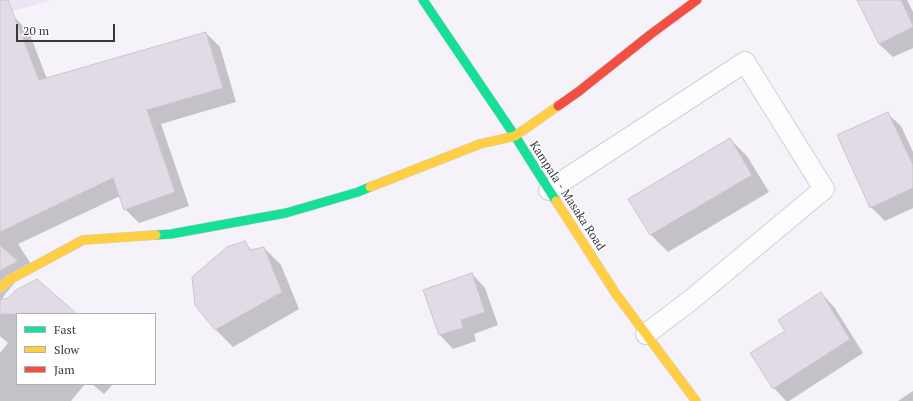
<!DOCTYPE html>
<html>
<head>
<meta charset="utf-8">
<style>
  body { margin:0 }
  #map { position:relative; width:913px; height:401px; overflow:hidden; background:#f6f2fa; font-family:"PT Serif",serif }
  canvas { display:block }
  .legend { position:absolute; left:16px; top:313px; width:140px; height:72px; box-sizing:border-box; background:#fff; border:1px solid #b0afb1; margin:0; padding:5px 7px; list-style:none; font-size:12px; color:#3a363d }
  .legend li { display:flex; align-items:center; gap:8px; height:20px }
  .legend b { width:20px; border:1px solid #b0afb1 }
  .scale { position:absolute; left:16px; top:24px; width:99px; height:18px; box-sizing:border-box; border:2px solid #3a363d; border-top:0; padding-left:5px; font-size:12px; line-height:14px; white-space:nowrap; color:#3a363d; -webkit-text-stroke:3px #fff; paint-order:stroke }
</style>
</head>
<body>
<div id="map">
<canvas width="913" height="401"></canvas>
<ul class="legend">
<li><b style="height:5px;background:#16e098"></b>Fast</li>
<li><b style="height:5px;background:#ffcf43"></b>Slow</li>
<li><b style="height:5px;background:#f24e42"></b>Jam</li>
</ul>
<div class="scale">20 m</div>
</div>
<script>
const c = document.querySelector('canvas').getContext('2d');
c.lineJoin = 'round';
function paint(path, color) { c.fillStyle = color; c.fill(path, 'evenodd'); }
const toPath = rows => new Path2D(rows.map(r => 'M' + r).join(''));
function trace(path, color, width, dash) { c.strokeStyle = color; c.lineWidth = width; c.lineCap = dash ? 'butt' : 'round'; c.setLineDash(dash || []); c.stroke(path); }
function label(font, color, halo, rows, align = 'center') {
  c.font = font + ' "PT Serif",serif'; c.lineWidth = 3; c.setLineDash([]); c.textBaseline = 'middle'; c.strokeStyle = halo; c.fillStyle = color; for (const [text, x, y, turn = 0] of rows) {
    c.save(); c.translate(x, y); c.rotate((+turn || 0) * Math.PI / 180); c.textAlign = isNaN(turn) ? turn : align; if (halo) c.strokeText(text, 0, 0); c.fillText(text, 0, 0); c.restore();
  }
}
paint(toPath([
  [0,0,52,0,0,15]
]), '#eee5f4');
paint(toPath([
  [858,0,907,0,913,12,913,48,893,57,879,44],
  [15,18,29,32,47,79,206,33,220,47,236,102,161,124,189,206,139,223,125,209,120,196,18,244,31,264,6,293,2,299,2,302,75,314,17,314,17,384,85,384,71,401,0,401,0,353,8,343,0,336,0,24],
  [887,113,901,126,913,152,913,208,885,221,871,207],
  [730,139,747,156,769,192,668,252,651,235,629,199],
  [245,243,253,251,264,248,281,265,299,309,233,347,216,330,196,305],
  [472,274,485,288,498,325,474,334,476,341,453,349,440,335,424,290],
  [821,293,834,307,863,353,789,401,786,401,774,388,787,331],
  [92,384,113,384,104,394],
  [913,391,913,401,898,401]
]), '#0003');
const building = toPath([
  [0,0,8,0,39,80,206,32,223,88,147,110,175,192,124,210,113,178,0,232,0,0],
  [857,0,901,0,913,25,913,27,879,44,857,0],
  [888,112,913,165,913,188,870,208,837,135,888,112],
  [730,138,752,175,650,235,628,199,730,138],
  [245,241,250,250,264,247,282,292,215,330,195,305,192,277,227,247,245,241],
  [0,245,18,261,0,271,0,245],
  [472,273,485,312,461,320,463,328,439,335,423,290,472,273],
  [37,279,77,314,0,314,0,300,8,298,16,290,37,279],
  [821,292,850,339,773,389,750,353,785,331,778,320,821,292]
]);
paint(building, '#e0dbe5');
trace(building, '#c9c6cc', 1);
const lane = toPath([
  [549,190,745,62,824,189,691,300,646,334]
]);
const fast = toPath([
  [423,0,515,136,556,201],
  [156,235,171,234,286,213,358,192,370,187]
]);
const slow = toPath([
  [370,187,480,144,515,136,558,106],
  [556,201,616,294,696,401],
  [0,288,9,280,83,240,156,235]
]);
const jam = toPath([
  [558,106,578,92,651,34,697,0]
]);
trace(lane, '#d3cfd6', 22);
trace(fast, '#d3cfd6', 10);
trace(slow, '#d3cfd6', 10);
trace(jam, '#d3cfd6', 10);
trace(lane, '#fefdfe', 20);
trace(fast, '#16e098', 9);
trace(slow, '#ffcf43', 9);
trace(jam, '#f24e42', 9);
label('12px', '#3a363d', '#fff', [
  ["Kampala - Masaka Road",567,196,57]
]);
</script>
</body>
</html>
